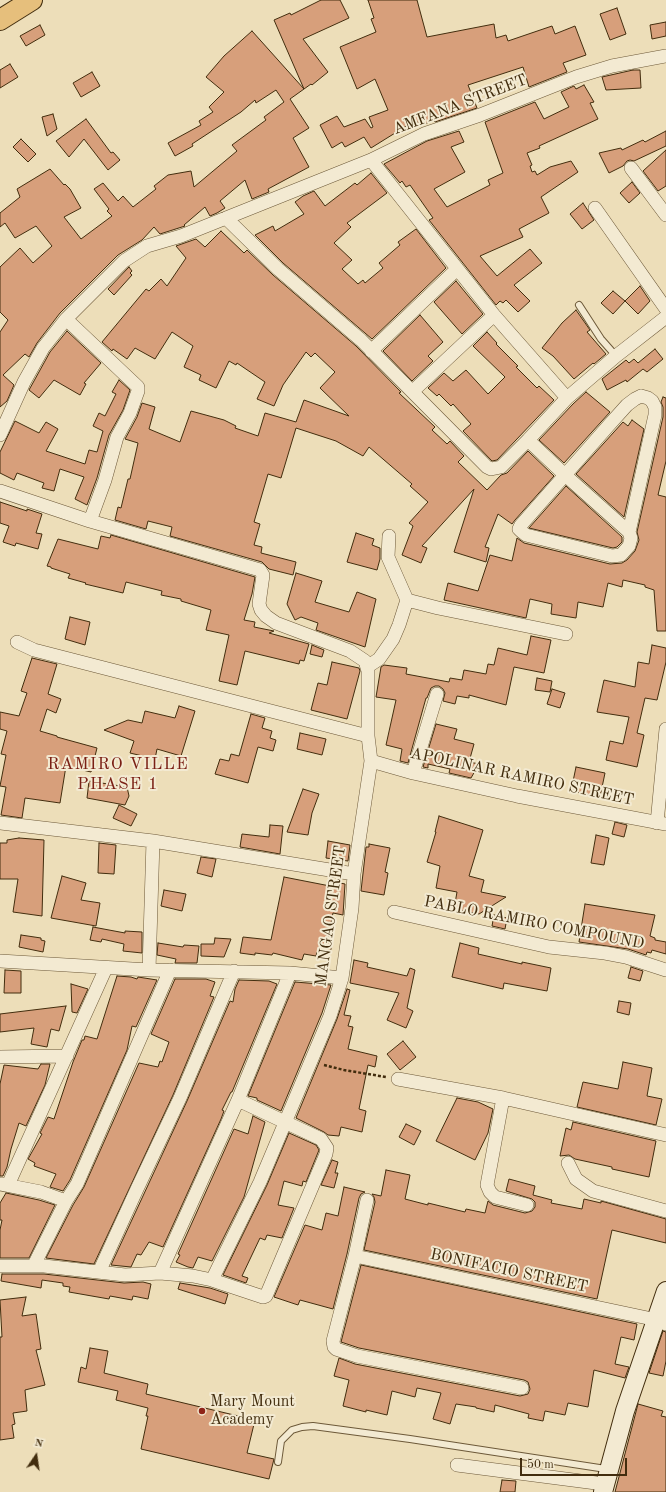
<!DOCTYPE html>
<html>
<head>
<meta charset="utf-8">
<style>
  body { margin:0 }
  #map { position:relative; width:666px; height:1492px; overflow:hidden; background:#eddeb9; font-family:"Old Standard TT",serif }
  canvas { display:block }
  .north { position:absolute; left:16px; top:1436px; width:40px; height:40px; -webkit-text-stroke:3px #f3ead2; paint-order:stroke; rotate:13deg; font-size:11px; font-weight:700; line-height:16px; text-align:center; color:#422d0e }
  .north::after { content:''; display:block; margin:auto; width:14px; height:18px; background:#422d0e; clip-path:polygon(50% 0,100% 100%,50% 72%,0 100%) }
  .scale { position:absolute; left:520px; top:1458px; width:107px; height:18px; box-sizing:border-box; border:2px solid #422d0e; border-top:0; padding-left:5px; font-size:12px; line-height:14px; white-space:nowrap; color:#422d0e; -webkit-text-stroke:3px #f3ead2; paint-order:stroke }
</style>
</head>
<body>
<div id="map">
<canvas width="666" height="1492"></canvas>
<div class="north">N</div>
<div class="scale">50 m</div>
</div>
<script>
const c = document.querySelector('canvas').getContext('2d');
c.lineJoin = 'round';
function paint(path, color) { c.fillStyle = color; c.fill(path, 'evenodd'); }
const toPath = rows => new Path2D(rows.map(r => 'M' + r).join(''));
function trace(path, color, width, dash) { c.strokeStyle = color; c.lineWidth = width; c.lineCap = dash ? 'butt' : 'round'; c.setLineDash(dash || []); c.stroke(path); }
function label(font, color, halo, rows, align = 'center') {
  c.font = font + ' "Old Standard TT",serif'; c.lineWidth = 4; c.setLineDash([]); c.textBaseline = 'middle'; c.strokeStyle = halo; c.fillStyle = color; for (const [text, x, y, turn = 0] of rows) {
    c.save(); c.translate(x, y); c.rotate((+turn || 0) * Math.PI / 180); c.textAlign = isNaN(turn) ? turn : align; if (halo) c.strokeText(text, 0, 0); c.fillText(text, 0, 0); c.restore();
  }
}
const building = toPath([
  [321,0,340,0,349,18,303,39,328,72,312,85,311,84,304,89,274,20,290,13,291,15,321,0],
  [368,0,417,0,427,37,494,24,496,38,506,35,508,41,552,26,555,34,575,26,586,55,563,63,567,72,529,87,523,67,468,85,477,108,435,122,434,120,420,126,416,120,371,148,364,137,345,147,342,142,332,148,320,125,337,116,344,127,365,119,371,128,373,127,369,117,388,110,375,79,357,89,340,47,376,32,371,19,374,18,368,0],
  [617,8,626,34,610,40,600,14,617,8],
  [666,22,666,36,652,39,650,25,666,22],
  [40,25,45,35,26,46,20,36,40,25],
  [252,31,304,89,290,99,309,128,293,138,309,167,268,189,269,192,252,199,245,180,220,201,225,208,217,213,210,216,205,207,184,225,185,226,160,234,154,227,142,240,118,255,60,313,37,343,29,357,25,354,3,375,14,385,7,401,0,407,0,332,8,320,0,312,0,267,20,248,33,263,52,246,36,226,15,238,5,223,0,227,0,213,20,197,17,189,50,169,64,185,65,184,70,189,81,208,64,217,81,239,112,216,107,211,109,209,94,189,103,183,118,201,123,196,133,207,156,189,154,186,168,175,191,171,194,187,237,151,232,145,266,120,264,117,284,102,276,90,256,103,255,100,241,112,192,144,193,146,175,156,168,143,201,125,199,121,213,112,209,107,224,92,206,77,224,56,252,31],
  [10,64,18,77,0,88,0,70,10,64],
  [633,70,640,70,641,88,606,90,602,77,633,70],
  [92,72,100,86,81,97,73,83,92,72],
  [584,85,594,102,590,103,598,119,539,146,540,148,527,153,532,165,530,166,532,172,535,171,537,175,550,167,571,161,578,172,541,197,549,213,519,229,523,237,480,256,497,276,530,249,542,263,514,285,530,301,518,312,506,300,503,303,500,301,496,305,429,220,433,218,410,185,406,187,402,181,400,183,384,164,427,141,459,131,464,142,451,147,465,172,434,189,447,207,490,185,488,180,503,173,485,122,535,102,544,119,569,107,561,92,574,86,576,89,584,85],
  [53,114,57,129,47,136,42,117,53,114],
  [86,119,111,153,113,152,120,160,108,170,84,139,69,157,56,141,86,119],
  [666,131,666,146,634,161,630,160,627,161,623,166,609,173,599,153,621,148,622,150,643,140,645,142,666,131],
  [21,139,36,154,28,162,13,147,21,139],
  [666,150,666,186,658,191,643,171,666,150],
  [371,173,387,193,347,223,351,227,334,243,352,260,342,269,358,284,363,280,365,283,383,268,379,263,400,245,398,242,416,229,446,268,372,339,283,263,255,235,273,226,275,231,304,214,295,202,303,196,314,191,325,206,355,183,357,185,371,173],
  [632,182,640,193,629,203,620,193,632,182],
  [583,203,594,220,582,229,570,214,583,203],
  [221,231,244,253,247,250,273,275,356,346,401,392,399,393,435,427,432,430,447,444,450,441,464,456,458,462,487,490,501,475,507,473,528,451,554,476,515,520,512,524,498,514,485,547,489,548,486,562,454,552,474,489,422,546,427,548,421,563,402,555,413,526,409,523,428,502,410,486,412,484,369,447,363,456,336,441,296,428,281,478,268,474,254,522,260,524,254,545,262,547,261,553,296,562,293,575,269,569,262,562,170,536,172,527,148,521,146,529,115,520,118,507,121,508,128,479,130,479,138,443,125,439,137,417,142,403,155,407,149,429,180,442,191,411,224,420,236,426,235,428,258,436,265,413,296,422,304,400,349,416,320,388,335,372,315,353,311,357,306,352,283,385,274,406,257,399,265,382,237,363,236,365,229,361,216,388,199,380,201,375,184,367,193,346,172,332,155,359,135,348,127,359,113,349,112,351,102,342,146,289,149,291,161,279,167,286,186,258,176,246,196,239,205,247,221,231],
  [129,267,132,271,130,273,132,275,114,295,108,289,129,267],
  [456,281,483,314,462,334,434,302,456,281],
  [640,286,650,301,638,314,625,301,640,286],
  [613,291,625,301,613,314,601,303,613,291],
  [576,310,590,330,587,332,606,354,594,364,593,363,574,379,553,356,542,348,562,323,576,310],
  [420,315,443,342,428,356,433,361,412,381,383,351,420,315],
  [67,331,101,363,84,383,86,384,80,395,54,380,39,398,29,390,50,352,67,331],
  [487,332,497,343,496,344,518,366,516,367,537,388,539,386,554,400,497,460,492,461,463,431,471,424,453,404,451,406,439,394,437,396,428,388,444,373,453,381,466,370,488,394,505,377,473,346,487,332],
  [655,349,663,359,647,372,643,369,627,382,626,380,607,390,602,379,626,360,629,363,634,359,638,363,655,349],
  [119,380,130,390,123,410,109,435,97,478,87,505,75,499,84,477,60,469,54,491,42,488,44,483,17,473,14,480,0,473,0,452,15,421,39,433,46,422,58,429,46,451,85,464,89,450,97,452,103,431,93,426,99,413,105,416,116,394,112,392,119,380],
  [586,392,610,412,564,463,539,440,573,404,586,392],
  [663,397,666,398,666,461,658,495,666,497,666,631,657,631,654,590,645,587,645,585,623,580,622,587,608,583,603,607,578,602,576,618,551,614,552,604,530,599,526,618,444,600,448,583,478,591,490,555,512,561,517,538,524,543,610,564,622,563,627,560,635,551,639,540,637,532,663,417,663,407,661,402,663,397],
  [632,420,644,429,624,517,576,474,623,422,628,426,632,420],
  [566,486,622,537,622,542,617,547,613,548,529,528,566,486],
  [0,502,27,511,27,509,42,514,36,533,42,534,38,549,16,543,15,546,3,542,9,526,0,523,0,502],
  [356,533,374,539,372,545,380,548,380,559,377,570,347,562,356,533],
  [111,535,255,577,252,594,244,620,255,622,254,627,274,631,269,633,309,644,304,661,300,660,299,664,245,651,237,685,219,681,229,635,206,630,211,610,181,601,181,599,161,595,162,591,126,582,123,593,85,584,86,583,68,578,70,574,51,568,51,567,47,566,58,539,98,549,101,536,110,538,111,535],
  [296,573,322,581,315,602,349,612,357,592,376,599,365,647,316,630,318,623,301,617,295,620,287,604,296,573],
  [70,617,90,622,85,645,65,639,70,617],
  [531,636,551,640,544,673,514,667,506,705,469,695,469,698,457,696,455,704,443,701,445,693,443,689,439,686,435,686,431,688,427,698,426,698,408,763,400,761,402,749,386,745,396,700,376,697,381,667,384,665,407,668,406,674,449,682,450,678,462,680,464,670,486,674,488,664,494,665,498,648,527,655,531,636],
  [312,645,324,650,322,657,310,654,312,645],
  [652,645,666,648,666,662,657,700,645,698,637,733,644,735,637,767,606,760,610,741,623,744,629,717,597,712,604,680,635,687,638,662,649,664,652,645],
  [32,658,57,664,48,694,61,699,56,713,47,709,40,731,57,736,57,737,97,748,91,772,66,766,60,803,25,798,22,818,1,815,6,787,0,786,6,755,1,754,7,731,0,729,0,712,19,716,27,693,21,691,32,658],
  [332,662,359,668,360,671,347,719,311,710,318,683,327,685,332,662],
  [537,678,552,681,550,692,535,690,537,678],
  [552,689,565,693,560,708,547,704,552,689],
  [179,706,195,711,181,756,157,749,155,759,130,753,134,741,104,730,128,720,142,723,145,711,175,718,179,706],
  [251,714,265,718,262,728,272,731,270,738,276,740,273,751,258,747,248,783,215,774,220,759,229,761,231,754,239,756,251,714],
  [436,724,457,729,454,739,474,744,469,762,479,764,471,778,449,773,450,769,428,764,428,768,423,767,436,724],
  [300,733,326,739,322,755,297,749,300,733],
  [576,767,605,773,600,797,571,791,576,767],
  [89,781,127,787,129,796,125,805,87,798,89,781],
  [303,789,319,794,312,813,308,835,287,832,303,789],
  [119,805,137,814,131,826,113,818,119,805],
  [439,816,483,830,469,876,484,880,481,892,506,897,479,914,454,909,457,892,436,888,440,866,427,862,436,832,435,832,439,816],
  [615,822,627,825,624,837,612,834,615,822],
  [270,825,283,826,280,854,240,847,242,834,269,837,270,825],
  [596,835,609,838,604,865,591,863,596,835],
  [19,838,44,840,42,916,13,912,18,879,0,879,0,843,7,843,7,840,19,838],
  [328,841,350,845,348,861,326,858,328,841],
  [99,843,116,845,114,874,98,873,99,843],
  [369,844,390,848,385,872,388,873,384,895,361,891,366,847,369,847,369,844],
  [201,857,216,859,212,877,197,873,201,857],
  [62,876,86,883,81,900,100,903,96,926,51,918,62,876],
  [284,877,330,886,331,881,345,884,343,915,333,913,327,942,332,943,330,954,317,952,316,956,304,954,302,960,273,953,272,955,255,953,255,955,240,953,243,937,271,940,284,877],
  [164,890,186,894,182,911,161,906,164,890],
  [585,904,655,915,650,936,655,938,655,940,666,942,666,954,652,950,651,953,647,952,646,955,628,949,579,942,585,904],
  [494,915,507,918,505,929,492,926,494,915],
  [93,927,125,933,125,931,142,932,142,953,123,951,124,944,102,939,101,942,90,940,93,927],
  [21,935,41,938,41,940,45,941,43,952,19,947,21,935],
  [215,938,231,939,224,957,201,956,201,944,214,944,215,938],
  [158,943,183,947,184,945,199,946,197,963,175,963,176,959,157,955,158,943],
  [460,943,479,948,478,954,522,964,522,962,551,968,547,991,504,983,503,989,452,977,460,943],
  [354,960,368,963,367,967,407,976,410,968,415,970,407,1008,413,1011,406,1028,387,1020,399,993,350,983,354,960],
  [631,967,643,971,640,981,628,978,631,967],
  [5,970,21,971,21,993,4,993,5,970],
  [117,976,131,977,137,979,138,977,157,980,136,1027,132,1026,127,1050,70,1180,63,1191,50,1187,56,1174,34,1166,35,1163,28,1159,42,1134,40,1133,48,1117,54,1119,73,1062,82,1040,84,1040,85,1036,97,1039,117,976],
  [175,979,206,979,215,982,210,996,214,997,173,1095,94,1264,46,1258,73,1205,84,1187,139,1063,158,1067,160,1061,162,1062,169,1042,151,1034,175,979],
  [239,980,269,981,277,984,232,1092,231,1092,222,1110,224,1111,221,1119,163,1247,149,1242,141,1255,137,1254,131,1267,111,1265,187,1101,230,1001,233,1002,235,989,239,980],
  [295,982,331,985,322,1013,281,1111,257,1100,257,1098,248,1096,295,982],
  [71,984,88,989,77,1013,72,1012,71,984],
  [347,989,350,990,344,1015,351,1016,348,1026,353,1027,348,1049,377,1056,375,1067,368,1065,359,1109,366,1111,362,1132,341,1127,339,1136,328,1135,324,1132,296,1118,337,1019,347,989],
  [619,1001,631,1003,629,1015,617,1012,619,1001],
  [66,1006,59,1031,51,1029,47,1047,31,1044,34,1028,0,1032,0,1014,66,1006],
  [403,1041,416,1057,400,1070,387,1054,403,1041],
  [623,1062,652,1068,647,1096,662,1099,656,1125,577,1107,583,1082,618,1089,623,1062],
  [41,1064,50,1064,45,1085,26,1126,19,1123,11,1149,7,1167,3,1176,0,1176,0,1084,4,1065,38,1069,41,1064],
  [457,1098,478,1102,493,1109,488,1133,475,1160,436,1141,457,1098],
  [253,1116,265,1122,244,1197,212,1261,198,1257,193,1268,188,1267,176,1262,180,1255,178,1254,234,1129,248,1134,253,1116],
  [573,1122,656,1141,649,1177,612,1169,612,1167,575,1159,569,1155,560,1156,566,1128,571,1130,573,1122],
  [406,1124,421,1131,414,1145,399,1137,406,1124],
  [289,1133,316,1145,319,1150,306,1182,303,1181,302,1186,284,1181,278,1205,294,1208,282,1238,267,1235,265,1240,260,1238,242,1276,248,1278,246,1283,223,1275,267,1185,289,1133],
  [332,1160,338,1162,335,1173,338,1173,334,1188,321,1185,332,1160],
  [386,1170,410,1175,405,1199,428,1205,428,1203,465,1212,466,1209,485,1213,488,1201,493,1205,525,1213,532,1211,535,1207,535,1202,532,1199,506,1191,509,1179,535,1186,533,1195,552,1200,551,1203,582,1209,584,1199,601,1203,601,1201,666,1219,666,1243,612,1230,597,1299,364,1250,375,1202,374,1197,372,1194,381,1196,386,1170],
  [344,1187,365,1192,361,1194,359,1198,347,1254,333,1309,300,1300,298,1305,274,1297,305,1225,322,1230,326,1213,338,1216,344,1187],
  [6,1193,39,1200,55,1205,29,1258,0,1258,0,1230,2,1220,0,1220,0,1203,6,1193],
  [361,1265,637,1324,634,1340,621,1337,615,1364,629,1367,625,1378,594,1370,588,1407,568,1403,565,1415,545,1411,543,1421,528,1418,529,1414,495,1405,494,1412,476,1408,476,1407,456,1404,450,1424,433,1419,441,1393,417,1388,415,1397,392,1391,387,1415,366,1410,366,1412,343,1406,349,1380,334,1376,339,1358,355,1364,520,1396,528,1394,530,1389,528,1382,524,1380,359,1348,341,1342,361,1265],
  [2,1274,44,1274,124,1283,143,1282,151,1284,148,1299,133,1296,132,1300,110,1296,109,1299,69,1292,70,1287,63,1286,63,1283,42,1280,41,1288,1,1281,2,1274],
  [180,1283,210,1288,228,1294,225,1304,178,1289,180,1283],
  [26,1297,22,1316,36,1314,41,1349,36,1350,45,1385,25,1390,27,1411,13,1413,15,1424,12,1425,14,1438,0,1440,0,1337,2,1337,0,1300,26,1297],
  [663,1331,666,1332,666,1361,663,1376,649,1373,663,1331],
  [90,1348,108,1351,104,1373,148,1384,146,1394,255,1420,247,1453,274,1459,269,1479,141,1449,148,1416,146,1416,148,1408,116,1400,118,1391,78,1382,81,1367,86,1369,90,1348],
  [638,1404,663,1411,661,1416,666,1417,666,1492,615,1492,638,1404],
  [502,1480,516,1481,515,1492,500,1492,502,1480]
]);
paint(building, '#d79f7b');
trace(building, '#422d0e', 1);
const lane = toPath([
  [579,305,601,339,616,356],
  [278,1462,281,1441,292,1430,302,1427,313,1426,410,1439,606,1469]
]);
const street = toPath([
  [371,160,494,315,567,398],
  [631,168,666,215],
  [595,208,666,309],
  [226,218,278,269,361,340,487,467,491,469,501,467,528,440,567,398,616,356,666,317],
  [66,319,138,387,138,391,130,413,117,437,105,480,90,521],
  [371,351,457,269],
  [413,391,494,315],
  [641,396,648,398,652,401,655,407,655,415,629,532,631,538,629,546,621,555,612,556,526,535,521,531,519,529,521,525,609,425,627,405,635,399,641,396],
  [0,435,24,382,43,348,66,319,124,261,147,246,181,236,371,160,424,134,480,115,576,77,612,66,666,56],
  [528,440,565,475,629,532],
  [0,491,90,521,260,570,263,575,259,604,261,610,266,616,276,623,350,651,365,661,368,671,368,736,371,761,354,874,352,908,342,978,330,1016,260,1182,212,1280,193,1276,160,1273,125,1275,44,1266,0,1266],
  [407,600,438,608,566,634],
  [17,642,34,650,368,736],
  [367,667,379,659,393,639,399,625,407,600,388,557,389,536],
  [371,761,413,773,517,796,666,824],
  [413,773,437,694],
  [0,823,153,841,354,874],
  [657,823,666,729],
  [394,912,549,947,605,953,626,957,666,970],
  [0,961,149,970,290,973,342,978],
  [149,970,153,841],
  [0,1057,67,1056],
  [398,1079,503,1098,666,1135],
  [503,1098,487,1185,490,1192,495,1197,527,1205],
  [568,1163,576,1179,593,1191,666,1211],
  [0,1184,41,1192,66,1201,77,1184,170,970],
  [8,1185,106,968],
  [367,1200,355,1256,333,1341,334,1347,336,1349,357,1356,522,1388],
  [355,1256,657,1320,666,1324],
  [34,1265,66,1201],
  [99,1272,137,1189,180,1098,234,971],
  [160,1273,238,1100,290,973],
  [212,1280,263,1297,266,1296,326,1154,327,1148,321,1139,238,1100],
  [457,1465,604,1484]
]);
const secondary = toPath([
  [603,1492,625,1411,666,1291]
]);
const primary = toPath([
  [0,20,32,0]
]);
trace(lane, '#6d5939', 8);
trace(street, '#6d5939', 14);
trace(secondary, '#422d0e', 20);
trace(primary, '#422d0e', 22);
trace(toPath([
  [324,1065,344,1070,386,1077]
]), '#422d0e', 2.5, [3, 2]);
trace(lane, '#f3ead2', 6);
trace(street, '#f3ead2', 13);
trace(secondary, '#f3ead2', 18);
trace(primary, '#e6bf7c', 20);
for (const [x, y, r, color] of [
  [202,1411,4,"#8f2418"]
]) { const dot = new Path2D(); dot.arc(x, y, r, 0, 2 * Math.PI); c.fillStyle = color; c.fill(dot); trace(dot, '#f3ead2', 1.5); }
label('16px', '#422d0e', '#f3ead2', [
  ["AMFANA STREET",460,105,-21],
  ["APOLINAR RAMIRO STREET",522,777,12],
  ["MANGAO STREET",331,916,-82],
  ["PABLO RAMIRO COMPOUND",534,923,11],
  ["BONIFACIO STREET",509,1271,12]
]);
label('16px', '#422d0e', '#f3ead2', [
  ["Mary Mount",210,1402],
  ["Academy",210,1420]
], 'left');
c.letterSpacing = '1px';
label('17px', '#7a1f14', '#f3ead2', [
  ["RAMIRO VILLE",118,765],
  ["PHASE 1",118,785]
]);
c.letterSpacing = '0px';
</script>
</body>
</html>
